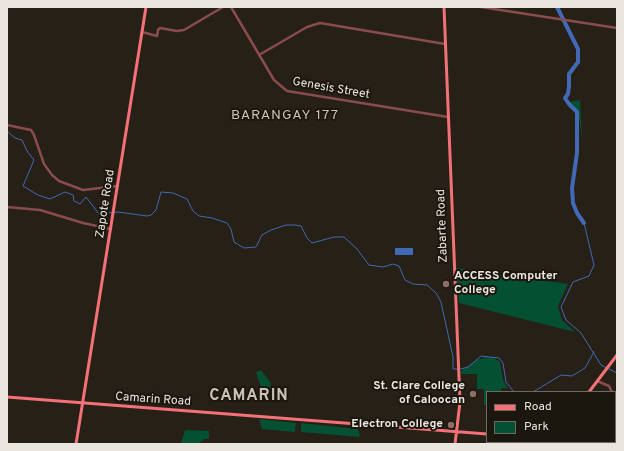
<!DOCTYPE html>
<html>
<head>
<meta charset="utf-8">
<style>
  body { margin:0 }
  #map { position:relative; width:624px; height:451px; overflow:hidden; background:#262017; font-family:Overpass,sans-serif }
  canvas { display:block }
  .frame { position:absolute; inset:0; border:8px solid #e9e5df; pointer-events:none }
  .legend { position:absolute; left:486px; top:391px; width:130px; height:52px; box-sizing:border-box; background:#1c170e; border:1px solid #6e6962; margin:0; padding:5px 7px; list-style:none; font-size:12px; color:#e9e5df }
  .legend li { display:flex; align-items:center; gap:8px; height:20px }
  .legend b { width:20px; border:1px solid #6e6962 }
</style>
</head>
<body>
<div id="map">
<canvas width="624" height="451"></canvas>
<div class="frame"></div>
<ul class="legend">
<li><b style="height:5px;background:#f47178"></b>Road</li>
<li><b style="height:11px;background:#035033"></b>Park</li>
</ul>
</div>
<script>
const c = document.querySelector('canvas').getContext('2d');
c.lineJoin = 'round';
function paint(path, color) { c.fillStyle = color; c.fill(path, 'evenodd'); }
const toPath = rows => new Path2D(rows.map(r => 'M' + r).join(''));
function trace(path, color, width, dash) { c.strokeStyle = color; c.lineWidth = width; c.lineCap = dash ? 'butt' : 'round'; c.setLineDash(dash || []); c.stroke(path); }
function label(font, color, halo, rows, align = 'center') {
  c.font = font + ' Overpass,sans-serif'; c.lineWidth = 4; c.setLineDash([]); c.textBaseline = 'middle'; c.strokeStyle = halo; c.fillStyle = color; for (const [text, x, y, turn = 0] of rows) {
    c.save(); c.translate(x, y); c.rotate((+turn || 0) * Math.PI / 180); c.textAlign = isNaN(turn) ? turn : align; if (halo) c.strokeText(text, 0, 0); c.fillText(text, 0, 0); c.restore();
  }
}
paint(toPath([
  [580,100,582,139,578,111,569,102],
  [456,268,568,284,558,306,562,320,575,332,459,303],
  [486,357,494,358,500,362,503,380,508,388,501,388,501,392,487,392,487,405,484,405,484,389,477,389,477,374,461,374,461,371,477,360],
  [261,370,271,383,270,388,261,387,256,372],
  [259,419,296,423,295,432,262,429],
  [301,423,358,429,360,437,301,432],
  [185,430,209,431,209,439,204,439,198,444,181,443]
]), '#035033');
paint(toPath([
  [395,248,413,248,413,255,395,255]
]), '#4269b6');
trace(toPath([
  [7,131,15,138,22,140,27,151,34,160,23,186,38,195,50,199,65,192,73,195,74,201,80,204,86,197,99,214,118,212,147,216,151,215,156,210,161,192,173,193,187,199,193,211,199,216,212,218,227,223,231,229,234,242,244,248,256,247,262,235,271,230,286,225,295,225,301,226,307,238,312,243,334,237,344,237,357,249,369,265,383,267,393,264,399,266,405,280,413,284,427,285,436,293,441,302,453,357,453,369,457,369],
  [584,223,594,265,589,276,573,282,561,307,566,320,581,333,601,365,617,373],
  [461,369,468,367,481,356,499,358,503,363,506,382,514,392],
  [533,392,561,375,572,376,585,368,594,352]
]), '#4269b6', 1);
trace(toPath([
  [557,7,578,49,578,62,569,74,569,86,568,94,565,98,569,104,577,112,577,153,572,188,573,203,577,213,584,223]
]), '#4269b6', 4);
trace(toPath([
  [231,7,274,80,287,91,448,117],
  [481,7,617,28],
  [142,32,157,36,158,30,160,28,177,31,184,30,223,7],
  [259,55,307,27,320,23,445,44],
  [7,125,31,130,34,135,44,164,52,175,59,181,83,190,117,186],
  [7,207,40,210,83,223,111,229],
  [597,381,609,386,612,392],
  [615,402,617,409]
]), '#8a4b4d', 2.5);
trace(toPath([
  [444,7,460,402,455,444],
  [589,392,617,355],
  [7,397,487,434],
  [76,444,146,7]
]), '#f47178', 3);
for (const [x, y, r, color] of [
  [446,284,4,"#8d6e63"],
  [473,394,4,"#8d6e63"],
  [451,425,4,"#8d6e63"]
]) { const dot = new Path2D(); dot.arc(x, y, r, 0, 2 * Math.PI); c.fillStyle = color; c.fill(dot); trace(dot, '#1c170e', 1.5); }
label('12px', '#e9e5df', '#1c170e', [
  ["Genesis Street",331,89,10],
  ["Zapote Road",106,204,-81],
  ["Zabarte Road",443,226,-92],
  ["Camarin Road",153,400,4]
]);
label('bold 12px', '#e9e5df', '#1c170e', [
  ["ACCESS Computer",454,277,"left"],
  ["College",454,291,"left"],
  ["St. Clare College",465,387],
  ["of Caloocan",465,401],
  ["Electron College",443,425]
], 'right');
c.letterSpacing = '1px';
label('14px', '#c9c2b6', '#1c170e', [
  ["BARANGAY 177",285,116]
]);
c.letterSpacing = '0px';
c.letterSpacing = '1px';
label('bold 16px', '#c9c2b6', '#1c170e', [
  ["CAMARIN",249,397]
]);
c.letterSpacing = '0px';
</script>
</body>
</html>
